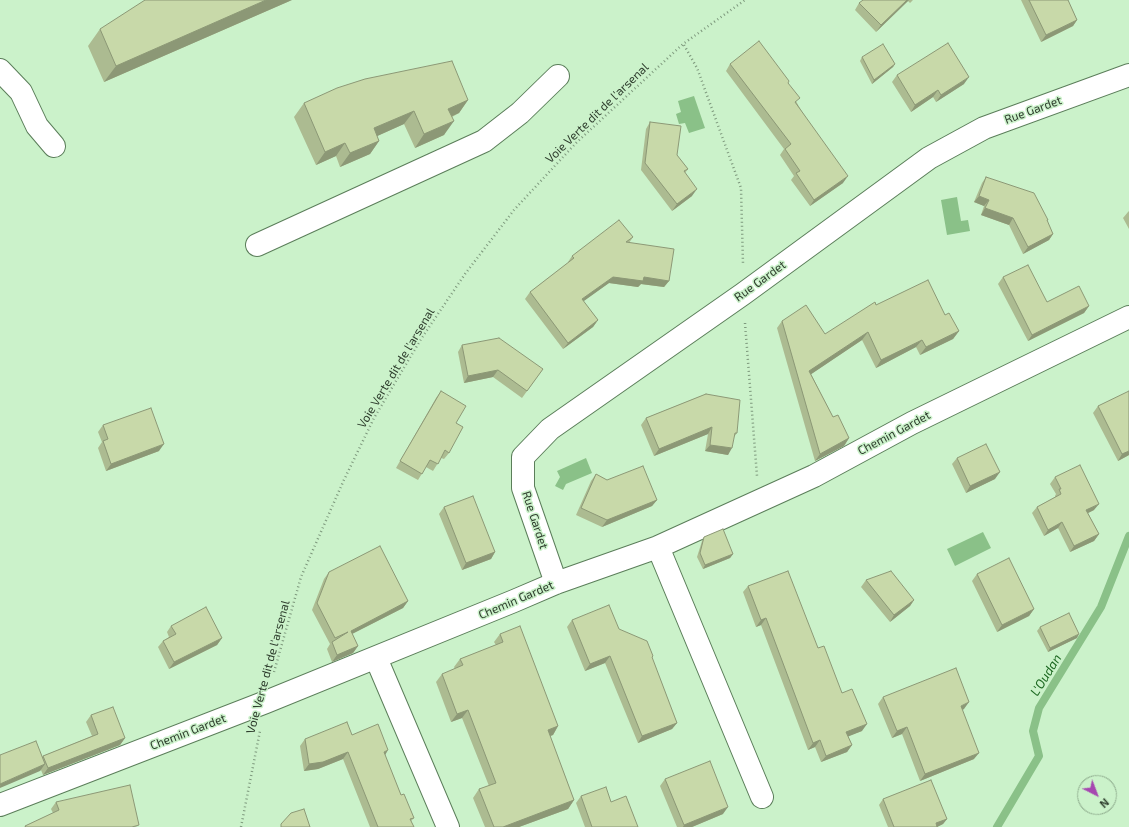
<!DOCTYPE html>
<html>
<head>
<meta charset="utf-8">
<style>
  body { margin:0 }
  #map { position:relative; width:1129px; height:827px; overflow:hidden; background:#cbf2ca; font-family:"Exo 2",sans-serif }
  canvas { display:block }
  .north { position:absolute; left:1077px; top:775px; width:40px; height:40px; box-sizing:border-box; background:#cbf2ca; border:1px solid #8daa8c; border-radius:50%; rotate:138deg; font-size:11px; font-weight:700; line-height:16px; text-align:center; color:#2f3e2e }
  .north::after { content:''; display:block; margin:auto; width:14px; height:18px; background:#a647b0; clip-path:polygon(50% 0,100% 100%,50% 72%,0 100%) }
</style>
</head>
<body>
<div id="map">
<canvas width="1129" height="827"></canvas>
<div class="north">N</div>
</div>
<script>
const c = document.querySelector('canvas').getContext('2d');
c.lineJoin = 'round';
function paint(path, color) { c.fillStyle = color; c.fill(path, 'evenodd'); }
const toPath = rows => new Path2D(rows.map(r => 'M' + r).join(''));
function trace(path, color, width, dash) { c.strokeStyle = color; c.lineWidth = width; c.lineCap = dash ? 'butt' : 'round'; c.setLineDash(dash || []); c.stroke(path); }
function label(font, color, halo, rows, align = 'center') {
  c.font = font + ' "Exo 2",sans-serif'; c.lineWidth = 3; c.setLineDash([]); c.textBaseline = 'middle'; c.strokeStyle = halo; c.fillStyle = color; for (const [text, x, y, turn = 0] of rows) {
    c.save(); c.translate(x, y); c.rotate((+turn || 0) * Math.PI / 180); c.textAlign = isNaN(turn) ? turn : align; if (halo) c.strokeText(text, 0, 0); c.fillText(text, 0, 0); c.restore();
  }
}
paint(toPath([
  [694,96,705,128,689,133,685,123,679,124,676,114,681,112,678,101],
  [957,197,961,221,968,220,970,231,947,235,941,200],
  [586,458,592,473,566,484,563,490,555,486,560,477,557,471],
  [983,532,991,548,955,566,947,549]
]), '#8ac188');
trace(toPath([
  [997,827,1039,756,1033,731,1039,708,1101,607,1129,536]
]), '#8ac188', 8);
const minor = toPath([
  [0,70,21,92,37,126,54,146],
  [257,245,484,141,520,113,558,76],
  [658,547,762,797],
  [556,583,523,488,523,457,550,429,743,294,929,158,984,128,1129,75],
  [376,658,448,827],
  [0,805,266,702,514,601,556,583,658,547,814,476,912,423,1129,317]
]);
trace(minor, '#5b7e5a', 24);
trace(toPath([
  [684,45,697,68,741,188,743,264],
  [745,323,757,476],
  [274,672,301,577,343,482,374,418,421,339,465,274,514,210,576,143,683,44,745,0],
  [241,827,260,731]
]), '#7e997d', 2.5, [1, 3]);
trace(minor, '#fff', 22);
paint(toPath([
  [292,0,104,82,88,46,100,29],
  [863,0,913,0,910,3,908,1,876,32,855,10,859,3],
  [1021,0,1068,0,1077,20,1073,26,1041,42],
  [862,57,895,64,893,67,872,84,860,61],
  [730,64,788,83,797,103,843,183,810,206,791,180,794,176,780,155,784,149,726,71],
  [897,75,964,84,936,102,933,97,911,112,892,82],
  [468,100,459,113,452,117,444,135,415,148,404,124,377,136,379,141,370,154,340,167,336,156,316,165,294,117,304,103],
  [650,122,688,169,685,173,692,196,672,211,641,170,646,129],
  [986,177,1047,221,1053,234,1049,240,1023,254,1009,225,981,215,984,206,974,202,982,183],
  [1129,211,1129,229,1123,218,1128,212],
  [633,237,629,243,669,281,664,287,641,284,638,287,609,283,583,301,598,320,593,327,563,349,525,299,530,292,568,263,568,262,572,256],
  [1003,277,1047,302,1089,306,1084,313,1028,341,998,284],
  [945,315,959,331,953,339,920,355,916,347,876,368,862,340,811,374,833,417,849,438,844,446,815,461,777,328,782,321,825,334],
  [462,345,543,369,522,398,493,377,464,383,458,352],
  [441,391,456,423,449,453,444,459,441,458,433,471,426,467,418,480,396,468,436,398],
  [706,394,737,433,734,437,728,455,705,451,708,434,654,456,641,425,646,418],
  [1098,406,1129,455,1118,461,1093,413],
  [103,425,159,451,106,471,98,448,102,442,98,432],
  [957,458,995,479,966,493,952,464],
  [596,474,607,480,657,500,652,506,602,527,576,515,591,481],
  [1055,477,1094,510,1088,513,1099,534,1094,541,1070,552,1058,528,1044,536,1032,513,1037,507,1055,497,1055,496,1056,494,1050,484],
  [444,507,495,552,491,559,462,570,439,514],
  [704,537,733,554,730,558,703,569,697,557,702,541],
  [329,572,408,601,403,608,352,634,358,646,353,653,332,662,327,649,330,644,312,610,324,579],
  [977,574,1034,609,1029,616,997,632,972,581],
  [866,580,914,600,910,606,890,622,861,587],
  [748,586,818,648,862,731,848,736,852,745,847,752,821,762,815,747,808,750,761,625,756,627,743,592],
  [572,620,652,658,677,723,672,729,638,743,605,663,585,671,567,627],
  [171,626,222,638,217,645,169,669,158,647,163,641,169,637,167,632],
  [1040,627,1077,638,1048,652,1037,631],
  [500,634,558,726,553,735,550,736,574,800,568,809,519,827,485,827,473,798,479,789,489,786,462,718,451,722,436,682,442,674,455,669,454,667,460,659,496,645,494,642],
  [883,697,964,709,962,710,974,759,920,781,902,734,892,738,878,704],
  [91,715,125,738,120,745,43,775,41,770,40,771,42,757,43,756,92,736,86,722],
  [352,735,385,755,401,795,414,818,411,821,414,827,370,827,343,759,318,769,304,771,300,746,305,739],
  [665,779,723,814,692,827,677,827,660,786],
  [581,796,611,802,638,827,585,827,576,803],
  [883,799,947,819,943,824,937,827,888,827,879,805],
  [56,802,138,827,24,827,25,826,53,813,51,809]
]), '#acbb91');
paint(toPath([
  [266,0,292,0,104,82,116,66],
  [907,0,909,0,876,32,881,25],
  [1077,20,1073,26,1041,42,1046,35],
  [895,64,893,67,872,84,874,80],
  [969,77,964,84,936,102,941,95],
  [938,90,933,97,911,112,915,105],
  [468,100,459,113,439,122,448,109],
  [414,111,404,124,364,142,374,128],
  [454,121,444,135,415,148,424,134],
  [379,141,370,154,340,167,350,153],
  [345,143,336,156,316,165,325,152],
  [848,176,843,183,810,206,814,200],
  [697,189,692,196,672,211,677,204],
  [979,196,989,200,984,206,974,202],
  [985,208,1013,218,1009,225,981,215],
  [1053,234,1049,240,1023,254,1028,247],
  [613,277,644,277,669,281,664,287,641,284,638,287,609,283,577,306,582,299],
  [1089,306,1084,313,1028,341,1032,335],
  [598,320,593,327,563,349,568,343],
  [959,331,953,339,920,355,926,347],
  [868,332,862,340,804,379,809,371],
  [922,340,916,347,876,368,881,360],
  [498,370,493,377,464,383,468,376],
  [712,427,708,434,654,456,659,449],
  [849,438,844,446,815,461,820,454],
  [164,444,159,451,106,471,111,464],
  [710,445,732,448,728,455,705,451],
  [1129,451,1129,455,1118,461,1122,454],
  [1000,472,995,479,966,493,970,486],
  [657,500,652,506,602,527,607,520],
  [1099,504,1094,510,1082,516,1086,510],
  [1062,522,1058,528,1044,536,1048,530],
  [1099,534,1094,541,1070,552,1074,546],
  [495,552,491,559,462,570,466,563],
  [733,554,730,558,703,569,705,565],
  [914,600,910,606,890,622,894,615],
  [408,601,403,608,346,637,351,631],
  [1034,609,1029,616,997,632,1002,625],
  [766,618,761,625,756,627,761,620],
  [1079,634,1077,638,1048,652,1050,648],
  [222,638,217,645,169,669,174,662],
  [358,646,353,653,332,662,337,655],
  [610,656,605,663,585,671,590,664],
  [969,702,964,709,956,713,961,706],
  [468,710,462,718,451,722,457,714],
  [677,723,672,729,638,743,642,736],
  [867,724,862,731,842,739,846,732],
  [558,726,553,735,542,739,548,730],
  [907,727,902,734,892,738,897,731],
  [125,738,120,745,43,775,48,768],
  [820,740,815,747,808,750,813,743],
  [852,745,847,752,821,762,826,756],
  [388,750,384,757,384,752],
  [348,752,343,759,318,769,304,771,309,764],
  [979,753,974,759,920,781,925,774],
  [45,764,40,771,0,788,0,784],
  [574,800,568,809,519,827,503,827],
  [728,807,723,814,692,827,683,827,684,825],
  [947,819,943,824,937,827,936,823]
]), '#8c9876');
const building = toPath([
  [145,0,266,0,116,66,100,29,145,0],
  [863,0,907,0,881,25,859,3,863,0],
  [1029,0,1068,0,1077,20,1046,35,1029,0],
  [759,41,789,81,788,83,800,98,795,102,848,176,814,200,796,173,800,171,785,149,791,144,730,64,759,41],
  [948,43,969,77,941,95,938,90,915,105,897,75,948,43],
  [883,44,895,64,874,80,862,57,883,44],
  [452,61,468,100,448,109,454,121,424,134,414,111,374,128,379,141,350,153,345,143,325,152,304,103,337,88,365,79,452,61],
  [650,122,681,126,677,155,688,169,684,171,697,189,677,204,645,163,650,122],
  [986,177,1034,193,1048,220,1047,220,1053,234,1028,247,1013,218,985,208,989,200,979,196,986,177],
  [619,220,633,237,626,242,674,249,669,281,644,277,643,281,613,277,582,299,598,320,568,343,530,292,574,258,572,256,619,220],
  [1028,265,1047,302,1079,286,1089,306,1032,335,1003,277,1028,265],
  [928,280,945,315,949,313,959,331,926,347,922,340,881,360,868,332,809,371,833,417,838,415,849,438,820,454,782,321,806,305,825,334,875,302,876,305,928,280],
  [499,338,543,369,527,391,498,370,468,376,462,345,499,338],
  [441,391,466,406,456,423,463,427,449,453,445,450,438,464,430,460,422,474,400,461,441,391],
  [1129,391,1129,451,1122,454,1098,406,1129,391],
  [706,394,740,400,737,433,735,433,732,448,710,445,712,427,659,449,646,418,706,394],
  [151,408,164,444,111,464,103,441,108,439,103,425,151,408],
  [986,444,1000,472,970,486,957,458,986,444],
  [1080,465,1099,504,1086,510,1099,534,1074,546,1062,522,1048,530,1037,507,1061,494,1059,489,1061,489,1055,477,1080,465],
  [643,466,657,500,607,520,581,508,596,474,607,480,643,466],
  [473,496,495,552,466,563,444,507,473,496],
  [723,529,733,554,705,565,700,553,704,537,723,529],
  [380,546,408,601,351,631,358,646,337,655,332,642,348,632,335,638,317,603,329,572,380,546],
  [1009,558,1034,609,1002,625,977,574,1009,558],
  [788,571,818,648,824,646,842,693,852,689,867,724,846,732,852,745,826,756,820,740,813,743,766,618,761,620,748,586,788,571],
  [891,571,914,600,894,615,866,580,891,571],
  [609,605,619,629,647,641,653,656,652,657,677,723,642,736,610,656,590,664,572,620,609,605],
  [206,607,222,638,174,662,163,641,176,634,171,626,206,607],
  [1069,613,1079,634,1050,648,1040,627,1069,613],
  [520,626,558,726,548,730,574,800,503,827,494,827,479,789,496,783,468,710,457,714,442,674,463,665,460,659,503,642,500,634,520,626],
  [956,668,969,702,961,706,979,753,925,774,907,727,897,731,883,697,956,668],
  [113,707,125,738,48,768,43,756,98,734,91,715,113,707],
  [347,722,352,735,378,724,388,750,384,752,401,795,404,794,414,818,410,819,414,827,378,827,348,752,323,762,309,764,305,739,347,722],
  [36,741,45,764,0,784,1,786,0,787,0,755,36,741],
  [710,761,728,807,684,825,665,779,710,761],
  [931,780,947,819,936,823,937,827,894,827,883,799,931,780],
  [130,785,139,825,132,827,26,827,25,826,59,810,56,802,130,785],
  [606,787,611,802,626,796,638,827,592,827,581,796,606,787],
  [304,809,310,827,281,827,281,824,291,813,304,809]
]);
paint(building, '#c8d9a9');
trace(building, '#8c9876', 1);
label('12px', '#2f3e2e', '#cbf2ca', [
  ["Rue Gardet",1033,110,-20],
  ["Voie Verte dit de l'arsenal",597,113,-44],
  ["Rue Gardet",760,281,-36],
  ["Voie Verte dit de l'arsenal",396,368,-59],
  ["Chemin Gardet",894,433,-28],
  ["Rue Gardet",535,520,72],
  ["Chemin Gardet",516,600,-23],
  ["Voie Verte dit de l'arsenal",268,667,-75],
  ["Chemin Gardet",188,732,-21]
]);
label('italic 13px', '#1e6922', '#cbf2ca', [
  ["L'Oudan",1046,675,-58]
]);
</script>
</body>
</html>
